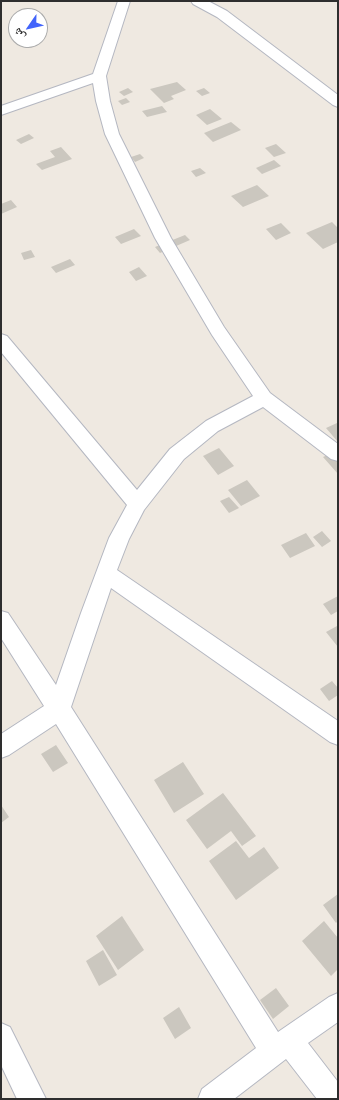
<!DOCTYPE html>
<html>
<head>
<meta charset="utf-8">
<style>
  body { margin:0 }
  #map { position:relative; width:339px; height:1100px; overflow:hidden; background:#efe9e1; font-family:Helvetica,"Noto Naskh Arabic",sans-serif }
  canvas { display:block }
  .frame { position:absolute; inset:0; border:2px solid #2e2e2e; pointer-events:none }
  .north { position:absolute; left:8px; top:8px; width:40px; height:40px; box-sizing:border-box; background:#fff; border:1px solid #ababab; border-radius:50%; rotate:236deg; font-size:11px; font-weight:700; line-height:16px; text-align:center; color:#2e2e2e }
  .north::after { content:''; display:block; margin:auto; width:14px; height:18px; background:#4264fb; clip-path:polygon(50% 0,100% 100%,50% 72%,0 100%) }
</style>
</head>
<body>
<div id="map">
<canvas width="339" height="1100"></canvas>
<div class="frame"></div>
<div class="north">ش</div>
</div>
<script>
const c = document.querySelector('canvas').getContext('2d');
c.lineJoin = 'round';
function paint(path, color) { c.fillStyle = color; c.fill(path, 'evenodd'); }
const toPath = rows => new Path2D(rows.map(r => 'M' + r).join(''));
function trace(path, color, width, dash) { c.strokeStyle = color; c.lineWidth = width; c.lineCap = dash ? 'butt' : 'round'; c.setLineDash(dash || []); c.stroke(path); }
paint(toPath([
  [177,82,186,90,171,96,174,99,164,103,150,89],
  [128,88,133,92,124,96,119,92],
  [204,88,210,93,202,96,196,91],
  [126,98,130,102,122,105,118,101],
  [162,106,167,112,147,117,142,111],
  [210,109,222,119,207,125,196,115],
  [231,122,241,130,213,142,204,133],
  [29,134,34,138,21,144,16,140],
  [276,144,286,153,274,157,265,148],
  [61,147,72,159,42,170,36,164,55,157,50,151],
  [140,154,144,158,135,162,131,157],
  [274,160,281,166,262,174,256,168],
  [200,168,206,173,196,177,191,171],
  [257,185,269,196,243,207,231,196],
  [11,200,17,207,1,214,1,204],
  [332,222,338,228,338,242,323,249,306,233],
  [281,223,291,233,276,240,266,229],
  [134,229,141,236,121,244,115,237],
  [185,235,190,240,160,253,155,247],
  [31,250,35,257,24,260,21,253],
  [70,259,75,265,56,273,51,267],
  [139,267,147,276,136,281,129,272],
  [337,423,338,424,338,442,326,428],
  [219,448,234,466,218,475,203,456],
  [334,452,338,456,338,474,323,457],
  [247,480,260,496,241,506,228,490],
  [229,497,239,508,229,513,220,501],
  [322,531,331,541,322,547,313,537],
  [306,533,315,546,290,558,281,545],
  [338,596,338,611,331,615,323,604],
  [337,626,338,627,338,647,326,632],
  [332,681,338,688,338,695,329,701,320,689],
  [56,745,68,763,53,772,41,754],
  [183,762,204,794,174,813,154,780],
  [223,793,256,836,242,846,231,831,207,849,186,820],
  [1,805,9,817,1,823],
  [236,841,249,858,264,847,279,868,236,900,209,861],
  [338,894,338,921,336,923,323,905],
  [122,916,144,950,118,970,96,936],
  [324,921,338,938,338,969,331,976,302,941],
  [103,950,117,975,99,986,86,961],
  [276,988,289,1006,273,1019,260,1000],
  [179,1007,191,1028,175,1039,163,1018]
]), '#cbc7bf');
const street = toPath([
  [118,1,130,1,106,76,110,101,119,134,171,238,224,327,270,393,338,444,338,461,331,459,263,407,218,431,184,459,144,510,129,539,117,570,338,721,338,745,330,742,111,588,71,707,278,1032,329,997,338,993,338,1022,308,1043,338,1082,338,1099,317,1099,286,1059,234,1099,198,1099,202,1089,256,1048,56,724,9,755,1,758,1,734,44,706,1,638,1,611,8,613,56,685,81,613,109,538,127,505,1,352,1,334,7,336,137,490,170,449,206,421,253,396,212,335,155,238,105,134,96,101,93,83,1,115,1,106,93,74,118,1],
  [1,1023,10,1027,46,1099,17,1099,1,1065,1,1023]
]);
const secondary = toPath([
  [191,1,208,1,227,11,338,95,338,107,333,105,217,17,193,4,191,1]
]);
trace(street, '#b4b7c1', 2);
trace(secondary, '#b4b7c1', 2);
paint(street, '#fff');
paint(secondary, '#fff');
</script>
</body>
</html>
